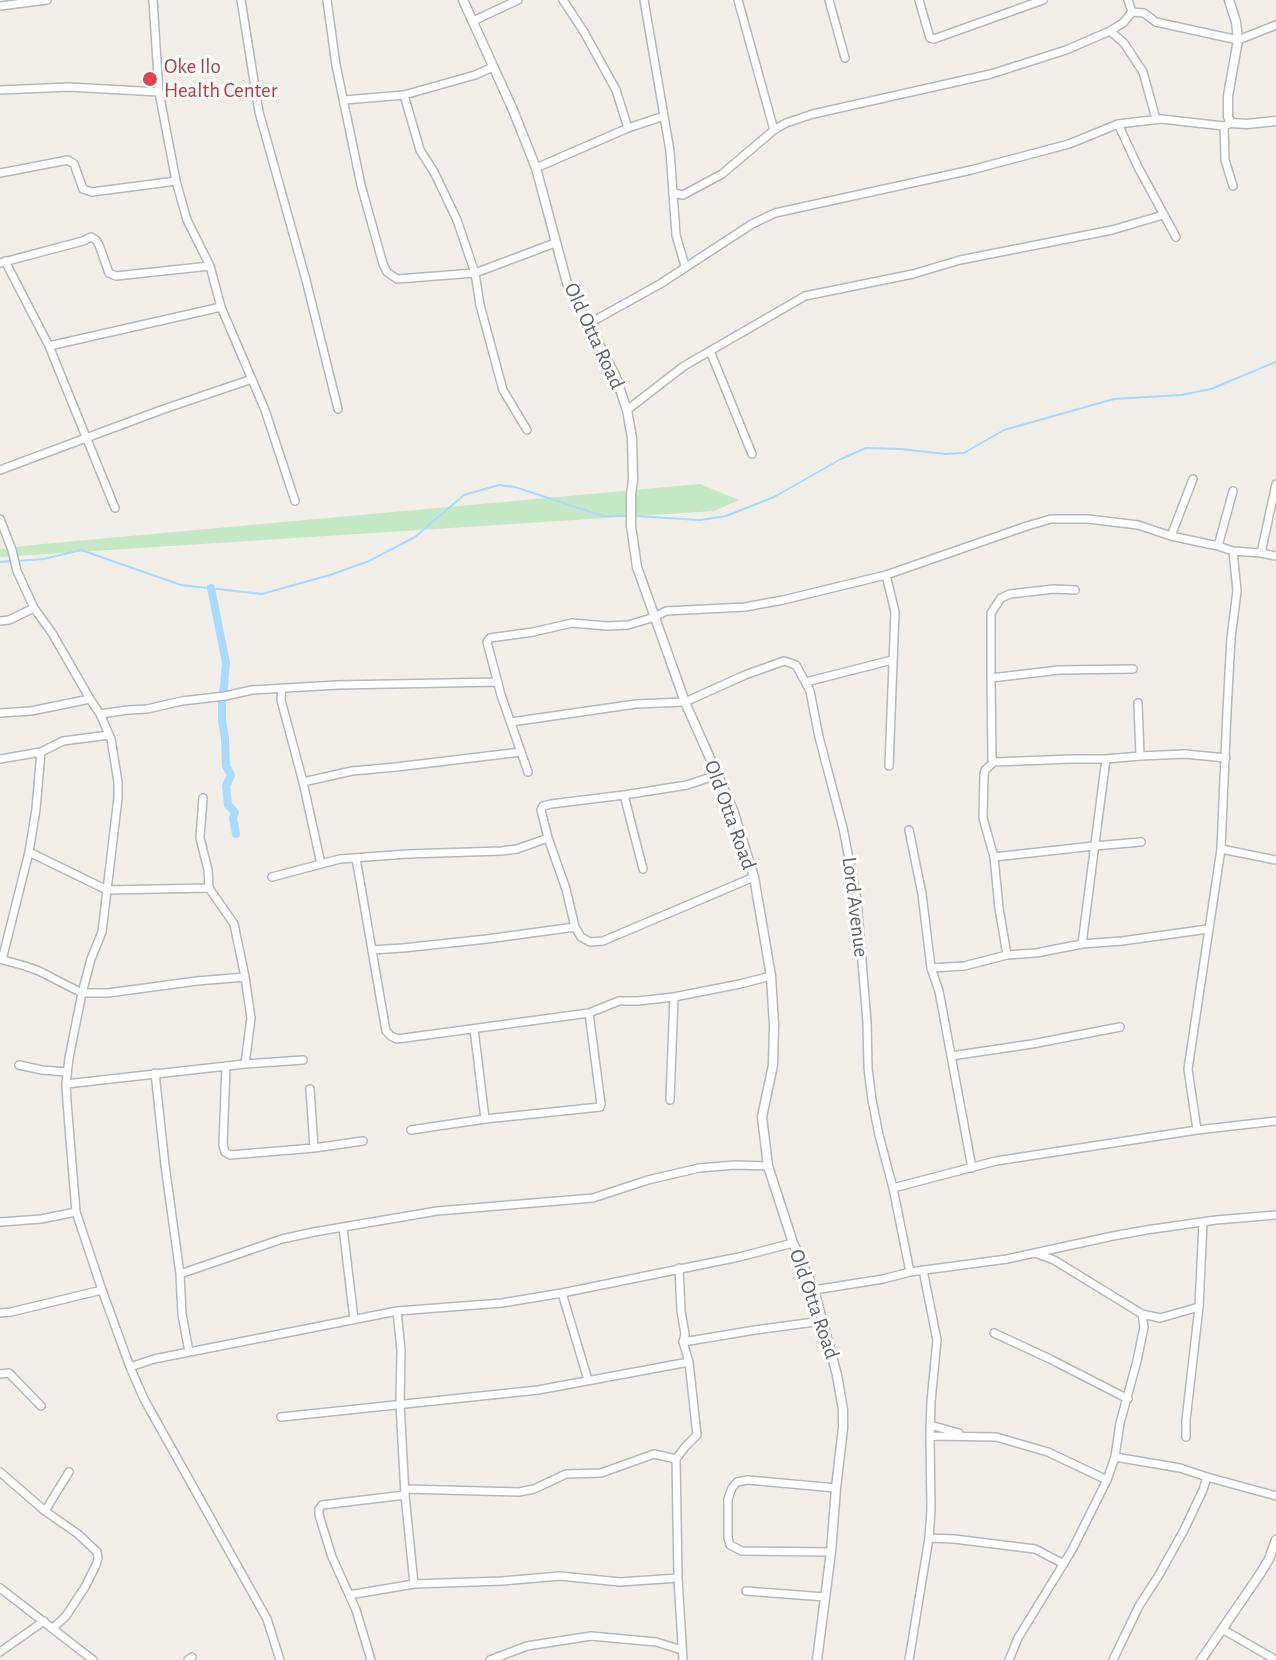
<!DOCTYPE html>
<html>
<head>
<meta charset="utf-8">
<style>
  body { margin:0 }
  canvas { display:block; background:#f1efe8 }
</style>
</head>
<body>
<canvas width="1276" height="1660"></canvas>
<script>
const c = document.querySelector('canvas').getContext('2d');
c.lineJoin = 'round';
function paint(path, color) { c.fillStyle = color; c.fill(path, 'evenodd'); }
const toPath = rows => new Path2D(rows.map(r => 'M' + r).join(''));
function trace(path, color, width, dash) { c.strokeStyle = color; c.lineWidth = width; c.lineCap = dash ? 'butt' : 'round'; c.setLineDash(dash || []); c.stroke(path); }
function label(font, color, halo, rows, align = 'center') {
  c.font = font + ' "Alegreya Sans",sans-serif'; c.lineWidth = 6; c.setLineDash([]); c.textBaseline = 'middle'; c.strokeStyle = halo; c.fillStyle = color; for (const [text, x, y, turn = 0] of rows) {
    c.save(); c.translate(x, y); c.rotate((+turn || 0) * Math.PI / 180); c.textAlign = isNaN(turn) ? turn : align; if (halo) c.strokeText(text, 0, 0); c.fillText(text, 0, 0); c.restore();
  }
}
paint(toPath([
  [700,484,739,500,714,511,0,557,0,549,43,544]
]), '#c5e8c5');
trace(toPath([
  [635,516,700,520,726,516,774,497,841,459,866,448,901,449,945,454,964,453,1004,430,1114,399,1181,395,1211,389,1276,362],
  [18,561,44,559,81,550,181,585,262,594,330,575,369,561,415,537,464,495,499,485,515,487,603,516,629,516],
  [0,562,12,561]
]), '#aadaff', 2);
trace(toPath([
  [211,588,226,663,224,687,222,695,222,721,225,738,226,766,231,775,226,786,228,805,235,812,233,818,236,834]
]), '#aadaff', 8);
const minor = toPath([
  [153,0,159,92,176,181,187,220,210,266,221,307,265,410,295,501],
  [241,0,259,112,306,280,338,409],
  [327,0,336,65,361,185,383,264,387,272,397,279,475,273,555,243],
  [563,0,584,32,616,90,628,128],
  [644,0,670,151,676,235,685,266],
  [738,0,774,130],
  [829,0,845,58],
  [919,0,930,38,934,39,1043,0],
  [1128,0,1132,12,1144,13,1156,22,1238,40,1276,25],
  [0,6,47,0],
  [473,21,518,0],
  [1110,31,1124,43,1143,72,1156,119],
  [0,90,69,87,159,92],
  [404,95,420,150,434,172,457,220,475,273,480,305,503,390,527,430],
  [344,100,404,95,475,75,493,67],
  [1118,124,1138,167,1176,237],
  [1224,126,1225,160,1233,186],
  [536,168,628,128,664,116],
  [0,173,68,160,74,164,83,189,92,192,176,181],
  [674,193,683,195,722,174,774,130,786,123,813,114,991,74,1066,50,1110,31,1123,23,1132,12],
  [5,261,49,346,115,508],
  [0,263,83,241,91,237,96,240,99,245,109,273,116,276,210,266],
  [588,324,660,284,752,224,775,213,971,170,1069,144,1118,124,1161,119,1224,126,1231,123],
  [49,346,221,307],
  [710,351,752,454],
  [627,410,684,366,805,296,913,274,960,260,1112,230,1163,215],
  [0,470,164,409,252,379],
  [0,519,12,550,17,571,34,608,52,633,90,699,100,714,111,739,118,782,118,798,102,932,91,959,82,993,69,1058,66,1084,67,1102,76,1212,102,1290,130,1367,144,1399,267,1619,280,1660],
  [1171,536,1193,479],
  [1218,546,1233,491],
  [1261,553,1276,484],
  [886,575,895,612,889,766],
  [0,621,9,620,34,608],
  [991,678,1059,670,1133,669],
  [806,682,892,660],
  [282,688,281,700,303,782,321,864],
  [1138,703,1140,756],
  [0,713,31,711,90,699],
  [100,714,128,710,147,709,182,701,225,696,252,690,337,685,498,682],
  [511,722,636,704,685,702,745,675,784,661,796,665,810,691,819,737,843,828,857,900,867,1022,868,1068,872,1100,879,1135,893,1188,910,1272],
  [0,759,41,752,63,741,109,735],
  [994,762,1072,759,1106,759,1140,756,1185,754,1226,758],
  [528,772,501,695,487,642,490,638,533,632,572,623,607,626,628,625,655,617,666,611,745,607,783,600,886,575,1027,526,1051,519,1088,519,1138,525,1171,536,1218,546,1233,551,1261,553,1276,556],
  [717,775,687,785,624,795,551,804,543,806,541,810,548,838,566,889,575,927,581,937,590,942,603,941,754,877],
  [303,782,352,771,396,767,521,752],
  [624,795,643,869],
  [203,798,200,838,208,870,209,888,234,924,245,977],
  [909,830,922,894,931,968,939,991,972,1168],
  [1221,849,1276,860],
  [29,852,107,890,209,888],
  [994,857,1094,846,1141,842],
  [356,858,386,1031,391,1036,397,1039,589,1013,619,1001,638,1001,674,997,740,984,771,976],
  [272,877,340,859,407,854,501,851,517,849,548,838],
  [1082,944,1106,759],
  [372,950,403,948,487,939,575,927],
  [1007,955,999,908,994,857,983,818,984,775,985,770,994,762,992,760,991,678,991,613,1001,598,1010,594,1054,589,1075,590],
  [0,959,25,966,39,971,82,993,108,993,197,981,245,977,251,1018,245,1064],
  [2,960,29,852,36,809,41,752],
  [931,968,964,966,1007,955,1036,953,1082,944,1122,941,1208,929],
  [474,1029,485,1119],
  [951,1056,1032,1044,1120,1027],
  [19,1065,42,1070,67,1072],
  [226,1066,223,1145,225,1152,230,1155,314,1148,363,1141],
  [155,1073,165,1165,180,1274,182,1314,189,1352],
  [66,1084,245,1064,303,1060],
  [310,1089,314,1148],
  [670,1100,674,997],
  [411,1130,485,1119,600,1107,601,1104,589,1013],
  [1197,1130,1188,1069,1221,849,1227,711,1231,638,1237,591,1233,551],
  [893,1188,996,1161,1197,1130,1276,1121],
  [1,1222,41,1219,76,1212],
  [343,1228,354,1319],
  [679,1268,681,1311,685,1334,683,1342,689,1362,697,1435,685,1447,676,1459,678,1578,683,1660],
  [180,1274,282,1239,314,1232,437,1211,593,1198,648,1180,699,1168,735,1165,768,1166],
  [814,1290,883,1279,910,1272,1007,1259,1113,1236,1146,1230,1216,1220,1276,1215],
  [562,1293,588,1380],
  [397,1311,401,1350,400,1404,405,1495,414,1584],
  [0,1313,11,1312,102,1290],
  [1142,1314,1160,1318,1199,1307],
  [994,1333,1050,1359,1128,1399],
  [683,1342,755,1330,822,1321],
  [130,1367,154,1359,397,1311,502,1303,562,1293,739,1257,793,1243],
  [0,1374,9,1373,41,1406],
  [281,1417,538,1390,689,1362],
  [930,1425,959,1433],
  [930,1436,996,1437,1048,1452,1107,1480],
  [1186,1437,1186,1420,1199,1307,1203,1222],
  [1115,1457,1180,1468,1207,1477,1276,1496],
  [0,1472,45,1511,78,1534,97,1552,98,1558,96,1565,85,1587,66,1616,53,1628],
  [405,1489,519,1492,534,1489,566,1474,601,1473,654,1454,676,1459],
  [45,1511,69,1472],
  [929,1538,954,1539,1035,1549,1064,1564],
  [831,1552,742,1551,730,1545,728,1538,728,1499,732,1488,737,1482,748,1480,836,1488],
  [0,1588,93,1660],
  [746,1591,825,1597],
  [349,1595,414,1584,502,1581,560,1576,620,1582,678,1578],
  [1222,1629,1276,1660],
  [0,1652,44,1621],
  [188,1660,192,1657],
  [371,1660,356,1610,332,1557,319,1515,319,1509,322,1505,405,1495],
  [490,1660,527,1646,591,1636,656,1642,682,1650],
  [909,1660,929,1538,931,1510,930,1436,931,1402,937,1340,923,1270],
  [1009,1660,1018,1638,1072,1550,1107,1480,1115,1457,1120,1423,1137,1361,1144,1327,1142,1314,1054,1260,1035,1253],
  [1113,1660,1139,1606,1159,1575,1184,1530,1203,1490,1207,1477]
]);
const tertiary = toPath([
  [463,0,513,110,536,168,567,283,615,375,627,410,632,438,633,480,631,495,631,526,637,567,685,702,733,810,754,877,771,976,774,1025,773,1065,762,1117,768,1166,793,1243,814,1290,837,1375,843,1410,843,1428,836,1488,831,1552,817,1660],
  [1229,0,1236,22,1238,40,1228,96,1228,117,1231,123,1247,124,1276,121],
  [1201,1660,1260,1574,1269,1559,1276,1540]
]);
trace(minor, '#b5b8bc', 10);
trace(tertiary, '#b5b8bc', 11);
trace(minor, '#fff', 7);
trace(tertiary, '#fff', 8);
for (const [x, y, r, color] of [
  [150,79,8,"#e0444e"]
]) { const dot = new Path2D(); dot.arc(x, y, r, 0, 2 * Math.PI); c.fillStyle = color; c.fill(dot); trace(dot, '#fff', 2); }
label('21px', '#be3a42', '#fff', [
  ["Oke Ilo",164,67],
  ["Health Center",164,91]
], 'left');
label('21px', '#5f6368', '#fff', [
  ["Old Otta Road",594,336,65],
  ["Old Otta Road",730,815,70],
  ["Lord Avenue",855,907,83],
  ["Old Otta Road",814,1304,71]
]);
</script>
</body>
</html>
